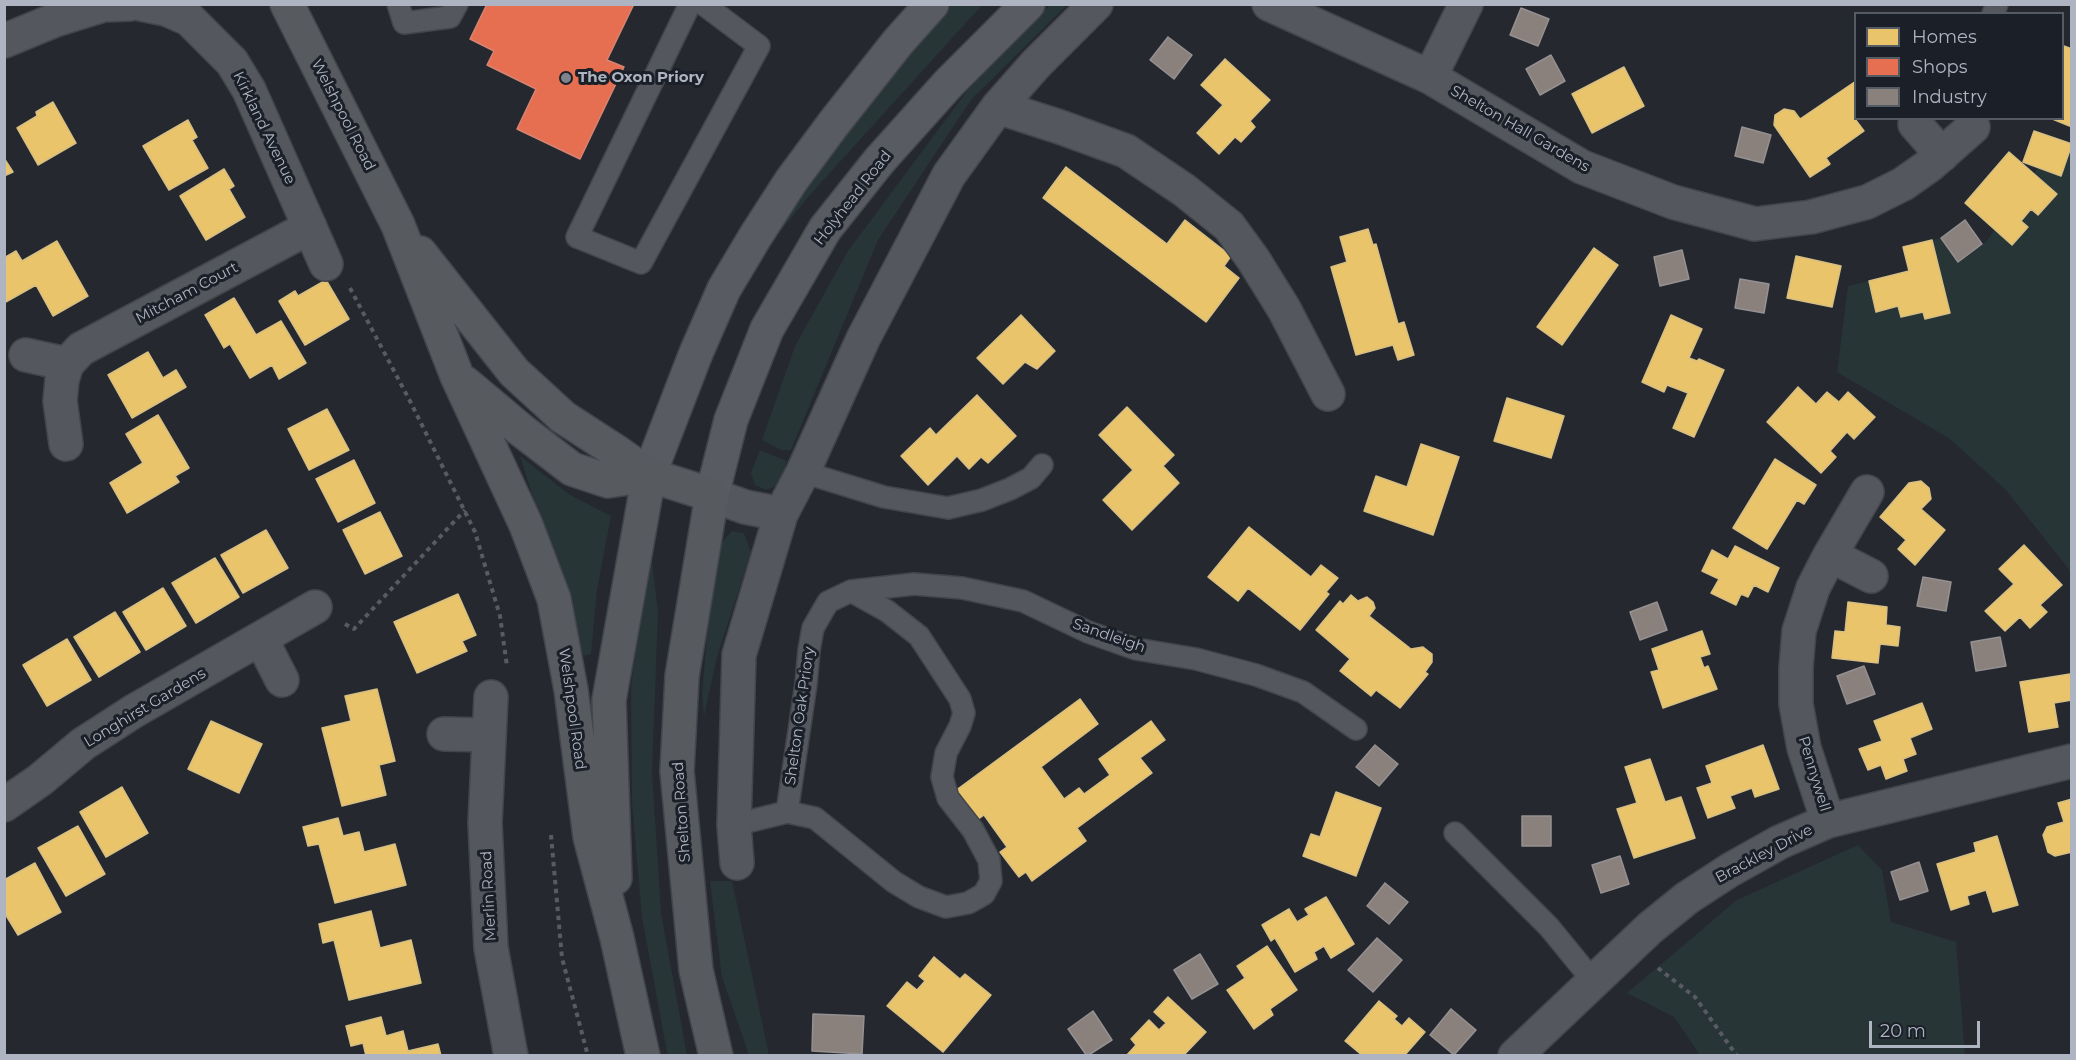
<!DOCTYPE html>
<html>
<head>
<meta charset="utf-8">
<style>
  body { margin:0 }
  #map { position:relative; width:2076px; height:1060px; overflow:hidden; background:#25292f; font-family:Montserrat,sans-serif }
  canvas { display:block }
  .frame { position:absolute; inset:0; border:6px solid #aeb4c1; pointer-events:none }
  .legend { position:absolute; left:1854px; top:12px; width:210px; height:108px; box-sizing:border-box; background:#1a1f28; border:2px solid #555b65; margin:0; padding:8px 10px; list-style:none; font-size:18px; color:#aeb4c1 }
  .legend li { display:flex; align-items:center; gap:12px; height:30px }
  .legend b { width:30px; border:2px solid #555b65 }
  .scale { position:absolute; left:1869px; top:1021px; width:111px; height:27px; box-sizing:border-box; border:3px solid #aeb4c1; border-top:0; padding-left:8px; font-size:18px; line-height:21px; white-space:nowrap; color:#aeb4c1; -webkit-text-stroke:4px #1a1f28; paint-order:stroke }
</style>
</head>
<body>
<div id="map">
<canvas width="2076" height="1060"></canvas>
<div class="frame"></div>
<ul class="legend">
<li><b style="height:16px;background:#e9c46a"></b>Homes</li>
<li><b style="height:16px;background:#e76f51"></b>Shops</li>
<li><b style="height:16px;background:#8a817c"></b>Industry</li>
</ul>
<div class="scale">20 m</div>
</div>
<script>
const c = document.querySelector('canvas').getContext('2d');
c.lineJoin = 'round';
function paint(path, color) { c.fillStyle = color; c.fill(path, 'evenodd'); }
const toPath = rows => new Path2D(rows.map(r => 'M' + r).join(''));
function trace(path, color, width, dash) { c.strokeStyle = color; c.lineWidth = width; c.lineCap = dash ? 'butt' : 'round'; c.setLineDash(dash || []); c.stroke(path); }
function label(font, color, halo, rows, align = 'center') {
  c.font = font + ' Montserrat,sans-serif'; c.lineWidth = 6; c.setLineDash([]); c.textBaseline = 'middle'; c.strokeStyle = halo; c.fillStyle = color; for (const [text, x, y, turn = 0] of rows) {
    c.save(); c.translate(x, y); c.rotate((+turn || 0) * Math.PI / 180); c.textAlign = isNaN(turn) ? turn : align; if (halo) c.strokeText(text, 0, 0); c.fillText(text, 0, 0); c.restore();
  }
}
paint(toPath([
  [952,5,982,5,809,196,770,244,821,158,882,82],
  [1050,5,1067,5,971,100,878,240,791,450,781,450,762,440,795,346,848,251,967,91],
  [2071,148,2071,572,2006,490,1950,439,1837,372,1848,286,1869,281,1877,312,1898,306,1901,317,1923,312,1925,319,1950,313,1932,240,1941,238,1959,262,1986,242,1995,229,2013,244,2028,227,2021,221,2031,209,2039,215,2057,194,2034,173,2039,168,2061,176],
  [760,450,787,461,781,480,776,486,766,490,755,485,751,473],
  [520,456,570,495,611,516,597,590,591,654,583,656],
  [732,531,744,533,751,552,717,657,704,716,702,693,708,625,722,542],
  [652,561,658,612,652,772,661,913,687,1055,668,1055,666,1047,642,917,632,803,631,687,647,563],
  [1858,845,1882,870,1891,922,1956,942,1965,1055,1700,1055,1674,1017,1627,993,1737,900],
  [710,881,732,881,769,1055,749,1055,722,977]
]), '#273537');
const homes = toPath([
  [2064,46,2072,49,2072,127,2050,118,2062,118,2062,51,2064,46],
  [1225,59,1270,100,1250,121,1255,127,1241,142,1235,137,1219,154,1197,133,1223,105,1201,85,1225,59],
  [1624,67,1644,106,1592,133,1572,94,1624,67],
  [1856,81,1855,119,1864,131,1826,158,1830,164,1810,177,1774,125,1775,115,1784,109,1794,111,1800,119,1856,81],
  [53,102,76,143,38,165,17,128,37,116,36,112,53,102],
  [188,120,197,137,192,140,208,168,169,190,143,146,188,120],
  [2034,131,2072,144,2061,176,2023,162,2034,131],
  [2009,152,2057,194,2038,215,2031,209,2021,221,2028,227,2012,245,1965,203,2009,152],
  [4,158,13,172,4,176,4,158],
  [1066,167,1167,244,1185,220,1231,256,1224,266,1239,278,1206,322,1043,198,1066,167],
  [224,169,234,186,229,189,245,217,206,240,180,196,224,169],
  [1368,229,1373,245,1376,244,1398,324,1404,322,1414,355,1398,360,1393,345,1356,355,1331,267,1347,262,1340,237,1368,229],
  [1932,240,1950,313,1925,319,1923,312,1901,317,1898,306,1876,312,1869,281,1909,271,1903,247,1932,240],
  [57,241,88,296,53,316,36,285,4,303,4,258,16,251,22,261,57,241],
  [1594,248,1618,265,1562,345,1537,327,1594,248],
  [1796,256,1841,266,1832,307,1787,298,1796,256],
  [326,280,349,319,305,345,279,301,295,291,298,296,326,280],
  [234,298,256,335,281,321,306,363,279,379,272,365,250,378,230,344,224,348,205,315,234,298],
  [1021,315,1055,351,1037,369,1025,362,1003,384,977,358,1021,315],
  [1671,315,1702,329,1689,358,1697,361,1699,359,1724,370,1694,437,1673,428,1688,393,1667,385,1664,392,1642,382,1671,315],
  [148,352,163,378,176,370,186,387,132,418,108,375,148,352],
  [1798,387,1816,404,1827,392,1839,402,1848,392,1875,417,1854,439,1847,432,1830,451,1836,457,1821,473,1767,422,1798,387],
  [977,395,1016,436,988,463,981,457,969,469,957,456,928,485,901,456,930,428,936,435,977,395],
  [1507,398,1564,416,1551,458,1494,441,1507,398],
  [1127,407,1174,455,1163,466,1179,483,1132,530,1103,500,1133,470,1099,435,1127,407],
  [327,409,349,450,309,470,288,429,327,409],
  [158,415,189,468,175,476,179,482,127,513,110,483,143,463,126,434,158,415],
  [1421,444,1459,457,1433,535,1364,511,1376,476,1407,487,1421,444],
  [1775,459,1816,485,1804,504,1797,500,1767,549,1733,528,1775,459],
  [354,460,375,503,338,522,316,479,354,460],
  [1921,481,1929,488,1931,499,1921,509,1945,530,1915,565,1898,549,1906,540,1880,517,1909,483,1921,481],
  [380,512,402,556,365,574,343,530,380,512],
  [1249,527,1311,577,1321,565,1338,578,1326,592,1329,594,1300,630,1248,588,1238,601,1208,577,1249,527],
  [266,530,288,568,243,593,221,555,266,530],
  [2024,545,2062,585,2040,605,2047,612,2030,628,2020,617,2005,631,1985,611,2014,584,1999,569,2024,545],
  [1735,546,1779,568,1768,592,1754,585,1748,597,1741,594,1736,605,1711,593,1719,579,1702,571,1712,550,1728,559,1735,546],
  [215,558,239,597,196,623,172,583,215,558],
  [163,588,186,626,146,650,123,612,163,588],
  [458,594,476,635,462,641,467,651,417,673,394,622,458,594],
  [1351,595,1358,601,1367,597,1373,602,1375,608,1369,616,1411,649,1423,647,1432,654,1432,662,1425,672,1428,674,1400,708,1376,690,1371,696,1340,671,1350,659,1316,630,1340,601,1343,604,1351,595],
  [1848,602,1887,607,1886,625,1900,627,1898,646,1880,644,1878,663,1832,658,1835,631,1845,632,1848,602],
  [115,612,140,652,99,677,74,637,115,612],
  [1702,631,1710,654,1700,657,1704,668,1708,666,1717,689,1663,708,1651,672,1659,670,1652,649,1702,631],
  [67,639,91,680,47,706,23,665,67,639],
  [2070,674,2072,700,2054,703,2058,727,2029,732,2020,682,2070,674],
  [377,689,395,761,379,765,386,795,342,806,322,728,351,721,345,696,377,689],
  [1080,699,1098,724,1041,767,1064,799,1079,788,1084,794,1110,775,1099,759,1151,721,1165,740,1140,758,1152,773,1077,828,1086,841,1032,881,1026,872,1019,877,1000,852,1007,847,984,815,977,820,955,791,1080,699],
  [1922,703,1932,729,1910,738,1916,754,1903,759,1907,771,1886,779,1881,765,1868,770,1859,749,1882,741,1874,721,1922,703],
  [211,721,262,744,239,793,188,769,211,721],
  [1763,745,1779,789,1755,797,1752,788,1730,796,1735,808,1708,818,1697,788,1712,783,1706,766,1763,745],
  [1650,759,1665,802,1681,797,1695,838,1634,858,1617,809,1637,803,1625,767,1650,759],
  [122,787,148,833,106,857,80,812,122,787],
  [1336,792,1381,808,1356,876,1303,856,1311,834,1320,837,1336,792],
  [2072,799,2072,852,2055,856,2048,852,2043,835,2047,827,2064,822,2058,803,2072,799],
  [338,818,343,836,359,832,364,852,395,844,406,885,335,903,319,844,308,846,303,827,338,818],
  [78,826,105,874,66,896,38,848,78,826],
  [1997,836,2018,905,1993,912,1986,890,1967,896,1969,904,1951,910,1937,864,1976,852,1974,843,1997,836],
  [35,863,61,912,18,935,4,912,4,880,35,863],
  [1326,897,1354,944,1331,958,1324,946,1314,952,1317,959,1295,972,1275,938,1271,941,1262,925,1289,909,1297,922,1309,915,1305,909,1326,897],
  [371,911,380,948,411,940,421,983,349,1000,334,940,323,943,319,924,371,911],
  [1267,946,1297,990,1270,1009,1273,1015,1254,1029,1227,990,1245,978,1237,966,1267,946],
  [934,957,960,979,965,974,991,995,943,1052,887,1006,907,982,917,990,925,981,919,976,934,957],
  [1168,997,1206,1032,1183,1056,1126,1056,1136,1045,1131,1039,1149,1020,1159,1030,1166,1023,1154,1012,1168,997],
  [1379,1001,1397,1016,1394,1019,1402,1026,1409,1018,1425,1032,1404,1056,1363,1056,1345,1041,1379,1001],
  [381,1017,386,1036,403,1031,408,1051,438,1044,441,1056,366,1056,363,1043,351,1046,346,1026,381,1017]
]);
paint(homes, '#e9c46a');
trace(homes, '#d7bf84', 1.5);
const shops = toPath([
  [487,4,634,4,607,60,624,67,580,159,517,129,536,89,487,65,494,51,470,39,487,4]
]);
paint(shops, '#e76f51');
trace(shops, '#d68473', 1.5);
const industry = toPath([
  [1521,8,1549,19,1538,46,1510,35,1521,8],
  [1168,37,1192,55,1174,79,1150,60,1168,37],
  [1551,55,1565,81,1540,95,1526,69,1551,55],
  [1742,127,1771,135,1763,163,1735,156,1742,127],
  [1965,220,1982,244,1958,262,1941,238,1965,220],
  [1682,250,1689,279,1660,286,1654,257,1682,250],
  [1740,279,1769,284,1764,313,1735,308,1740,279],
  [1923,577,1951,582,1946,611,1917,606,1923,577],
  [1657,602,1667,630,1640,640,1630,612,1657,602],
  [2000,637,2006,666,1976,671,1971,642,2000,637],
  [1864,666,1875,694,1847,704,1837,676,1864,666],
  [1375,745,1398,764,1379,786,1356,767,1375,745],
  [1522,816,1551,816,1551,846,1522,846,1522,816],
  [1620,856,1629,884,1601,893,1592,865,1620,856],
  [1919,862,1928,891,1900,900,1891,872,1919,862],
  [1385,883,1408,902,1389,924,1367,906,1385,883],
  [1377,938,1402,960,1373,992,1348,970,1377,938],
  [1200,954,1218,984,1192,999,1174,970,1200,954],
  [1451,1009,1476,1030,1454,1055,1430,1035,1451,1009],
  [1093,1011,1112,1040,1087,1056,1068,1029,1093,1011],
  [813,1014,864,1016,862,1054,812,1051,813,1014]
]);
paint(industry, '#8a817c');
trace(industry, '#959091', 1.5);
const lane = toPath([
  [398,4,404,23,450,17,457,4],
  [690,4,577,237,641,263,759,46,703,4],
  [1993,14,1997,4],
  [803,472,884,497,948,508,982,500,1010,489,1031,478,1042,465],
  [787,812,806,684,809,650,813,628,828,602,851,591,914,584,962,588,1023,601,1088,632,1136,649,1196,659,1256,675,1303,692,1356,729],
  [734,825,787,812,815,818,894,882,919,897,946,907,968,903,984,894,991,881,989,860,973,830,948,798,942,777,946,753,960,726,964,713,960,699,919,636,887,611,851,591],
  [1455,833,1549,927,1594,982]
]);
const street = toPath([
  [141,4,166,9,189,19,232,62,249,90,326,264],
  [1269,4,1430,77,1582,167,1673,202,1755,224,1811,217,1867,202,1903,184,1930,165,1973,127],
  [4,41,55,20,103,5,130,4],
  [1430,77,1466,4],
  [998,107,1060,127,1126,151,1184,190,1229,226,1253,259,1284,309,1328,394],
  [1915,124,1942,155],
  [26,355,67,364],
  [66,444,60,401,62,380,67,364,81,349,310,227],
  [712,495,745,507,781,514],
  [1830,555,1871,576],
  [261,639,282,680],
  [491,697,485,823,491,948,511,1056],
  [444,734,489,735],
  [4,805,40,780,83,744,134,711,315,607],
  [1828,821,1804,748,1796,704,1796,668,1799,631,1813,588,1830,555,1867,492],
  [737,863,734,825,739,655,781,514,803,472,863,339,949,175,998,107,1036,64,1096,4],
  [1515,1056,1650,928,1687,898,1730,870,1780,842,1828,821,2072,761]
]);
const secondary = toPath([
  [649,475,696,353,724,289,755,237,791,181,834,123,898,42,932,4],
  [712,495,731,420,767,329,825,229,879,161,948,84,1028,4]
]);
const primary = toPath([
  [287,4,398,225,457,376,526,525,554,599,571,690,590,837,617,938,643,1056],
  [420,253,514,372,563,417,617,452,649,475,712,495,682,676,677,771,696,970,716,1056],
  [465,383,521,430,572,469,608,481,649,475],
  [615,878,609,700,649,475]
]);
trace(lane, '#42454a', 24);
trace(street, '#42454a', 36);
trace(secondary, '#42454a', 36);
trace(primary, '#42454c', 36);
trace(toPath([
  [350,288,411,403,475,532,500,616,507,666],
  [345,624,354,629,465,510],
  [551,835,562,958,588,1056],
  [1658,968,1695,997,1737,1056]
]), '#585c62', 4, [4.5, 4.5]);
trace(lane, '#54575e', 21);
trace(street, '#54575e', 33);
trace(secondary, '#585c62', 33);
trace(primary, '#575a5f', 33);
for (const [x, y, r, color] of [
  [566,78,6,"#7e838e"]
]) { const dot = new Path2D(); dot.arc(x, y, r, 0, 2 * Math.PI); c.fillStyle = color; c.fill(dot); trace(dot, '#1a1f28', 2); }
label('bold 15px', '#aeb4c1', '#1a1f28', [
  ["The Oxon Priory",578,78]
], 'left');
label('15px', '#aeb4c1', '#1a1f28', [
  ["Welshpool Road",343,115,63],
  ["Kirkland Avenue",264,128,64],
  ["Shelton Hall Gardens",1520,129,30],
  ["Holyhead Road",853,198,-52],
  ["Mitcham Court",187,293,-28],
  ["Sandleigh",1109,636,19],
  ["Longhirst Gardens",145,708,-31],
  ["Welshpool Road",572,709,82],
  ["Shelton Oak Priory",800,716,-82],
  ["Pennywell",1814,774,73],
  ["Shelton Road",682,812,-94],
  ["Brackley Drive",1764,854,-28],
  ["Merlin Road",489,896,-93]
]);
</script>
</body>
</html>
